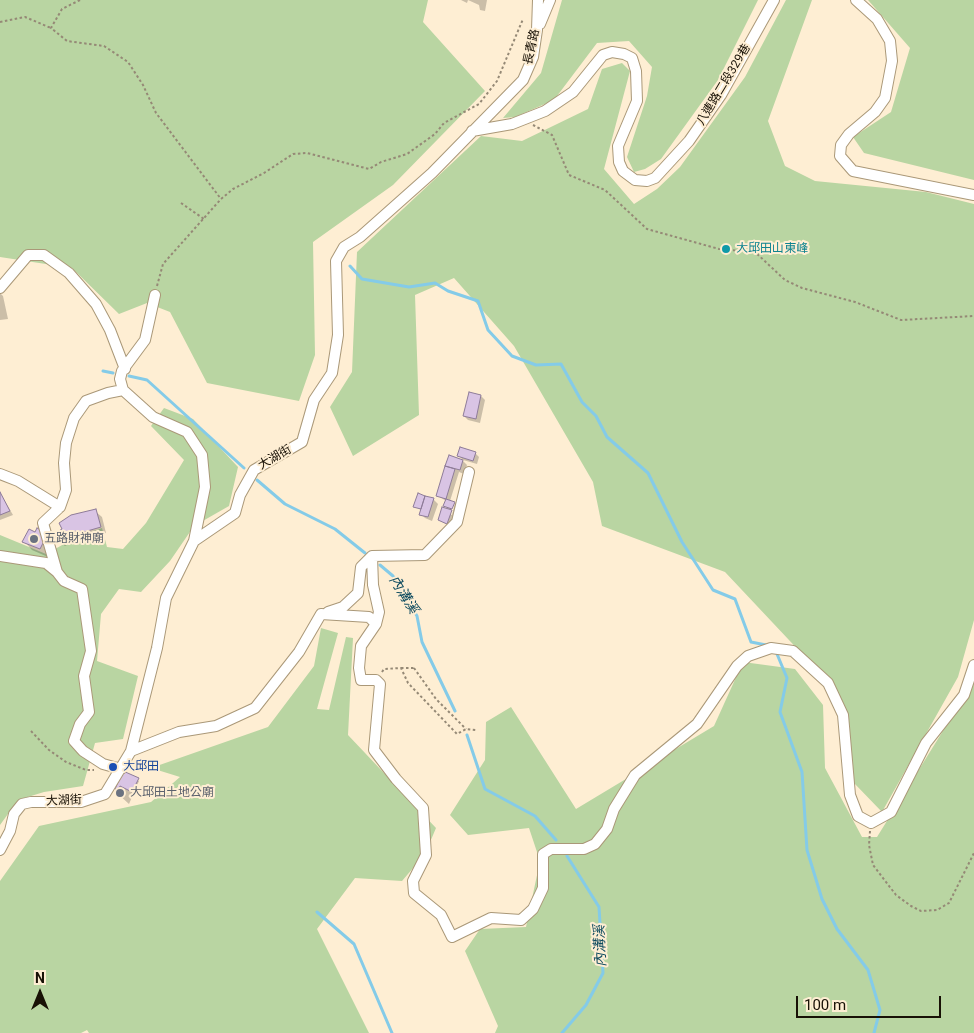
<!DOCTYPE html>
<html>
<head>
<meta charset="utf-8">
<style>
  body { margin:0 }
  #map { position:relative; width:974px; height:1033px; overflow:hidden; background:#feeed3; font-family:Roboto,sans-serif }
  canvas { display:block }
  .north { position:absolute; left:15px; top:968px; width:50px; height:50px; -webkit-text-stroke:4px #feeed3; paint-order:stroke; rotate:0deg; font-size:14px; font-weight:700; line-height:20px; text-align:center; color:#181106 }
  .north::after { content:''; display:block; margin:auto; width:18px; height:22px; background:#181106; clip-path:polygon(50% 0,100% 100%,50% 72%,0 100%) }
  .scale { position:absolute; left:796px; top:996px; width:145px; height:22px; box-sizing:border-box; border:2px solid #181106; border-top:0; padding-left:6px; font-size:15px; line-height:18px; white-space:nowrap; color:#181106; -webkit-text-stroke:4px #feeed3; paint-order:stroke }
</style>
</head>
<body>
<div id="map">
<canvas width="974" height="1033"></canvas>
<div class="north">N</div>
<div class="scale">100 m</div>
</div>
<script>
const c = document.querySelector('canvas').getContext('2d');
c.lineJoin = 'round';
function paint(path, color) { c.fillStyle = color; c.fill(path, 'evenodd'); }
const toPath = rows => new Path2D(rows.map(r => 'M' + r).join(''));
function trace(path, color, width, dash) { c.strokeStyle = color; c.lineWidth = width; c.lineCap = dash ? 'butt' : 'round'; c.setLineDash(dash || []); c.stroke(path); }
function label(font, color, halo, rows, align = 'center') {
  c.font = font + ' Roboto,"Noto Sans TC",sans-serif'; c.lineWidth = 4; c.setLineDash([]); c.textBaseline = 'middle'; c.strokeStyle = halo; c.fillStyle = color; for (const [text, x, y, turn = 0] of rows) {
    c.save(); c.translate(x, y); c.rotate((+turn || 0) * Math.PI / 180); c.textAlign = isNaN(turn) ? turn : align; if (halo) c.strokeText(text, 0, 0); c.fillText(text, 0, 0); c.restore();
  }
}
paint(toPath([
  [0,0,428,0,423,22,485,91,393,185,313,242,315,355,299,401,207,383,170,312,147,303,119,314,72,268,0,257],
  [562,0,758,0,718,80,661,159,645,169,634,172,627,157,647,96,652,67,629,41,597,43,554,100,515,117,503,118,541,73],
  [786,0,812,0,768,121,785,166,815,181,926,192,974,204,974,620,958,677,882,812,854,783,836,690,725,572,602,526,593,482,514,346,454,278,415,295,419,415,353,456,330,407,352,372,357,252,481,136,522,141,588,109,602,69,622,63,630,71,604,169,634,204,657,189,680,167,745,77],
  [868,0,974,0,974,180,864,153,853,137,891,112,910,48],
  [164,408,193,419,238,467,229,506,194,526,170,561,141,592,119,589,101,614,97,661,138,676,123,739,95,743,83,786,44,792,18,800,0,825,0,535,46,554,73,539,102,528,107,547,123,549,146,523,184,460,151,426],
  [321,628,338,633,317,709,329,710,346,637,353,638,348,735,436,828,425,854,402,881,355,878,317,929,369,1033,89,1033,87,1030,81,1033,0,1033,0,881,39,826,151,802,180,777,151,768,268,727,314,666],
  [743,662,795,669,823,705,825,768,862,837,877,837,974,681,974,1033,495,1033,498,1026,465,951,480,929,526,927,540,861,529,828,468,835,450,815,485,760,486,722,511,707,576,809,714,726]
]), '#b9d5a2');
paint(toPath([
  [461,0,487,0,485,11,480,10,479,5,468,0,467,3],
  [0,293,3,296,8,319,0,320],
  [481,396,485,400,480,423,468,420,464,416],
  [475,453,479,457,477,464,463,460,459,456],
  [449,457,463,461,467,465,464,474,459,472,450,501,453,503,449,514,452,515,455,503,461,505,451,527,439,520,450,511,445,506,446,501,437,495],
  [0,493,13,515,0,520],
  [418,495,434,500,438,504,432,521,425,518,421,514,422,511,415,506],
  [95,511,102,517,106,533,84,539,82,537,65,546,58,540,56,535],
  [42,532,48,557,32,550,24,541],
  [124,773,139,781,129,804,118,794],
  [122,787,125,789,123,794,120,791]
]), '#0003');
trace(toPath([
  [350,266,362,279,409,287,435,283,448,291,478,301,488,330,512,356,536,365,561,364,582,402,596,416,607,437,648,473,682,542,713,590,735,599,751,642,766,645],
  [103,371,113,373],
  [129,376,147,380,244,468],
  [257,480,285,504,335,529,365,553],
  [380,565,393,576,417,616,422,642,455,711],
  [777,654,787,678,780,712,802,772,807,850,822,899,837,929,868,970,880,1010,874,1033],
  [467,735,485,789,535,816,556,840],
  [317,912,354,944,392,1033],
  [562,1033,586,1005,603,973,599,907,567,856]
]), '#84cbe8', 3);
const building = toPath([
  [469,392,481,395,476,419,463,416,469,392],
  [460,447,476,452,473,461,457,456,460,447],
  [449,455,463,460,460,470,445,466,449,455],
  [445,466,455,469,446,499,436,496,445,466],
  [0,492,10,511,0,515,0,492],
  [418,493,425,496,421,509,413,507,418,493],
  [425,496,434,498,428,517,419,515,425,496],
  [446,499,455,502,452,509,443,506,446,499],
  [442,507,452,510,447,524,438,520,442,507],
  [96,509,101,527,77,534,76,531,57,540,54,534,62,529,59,523,71,515,96,509],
  [37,528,43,531,46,537,40,549,22,542,29,529,35,532,37,528],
  [123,771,139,778,132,792,120,786,118,790,115,789,123,771]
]);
paint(building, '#d9c4e4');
trace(building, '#8e7b98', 1);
const minor = toPath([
  [856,0,877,19,890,41,892,61,885,98,875,112,849,134,841,145,840,156,853,171,974,195],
  [540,24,550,0],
  [472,131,512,124,545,111,573,92,603,55,612,52,624,54,632,58,636,71,637,101,618,146,619,162,623,171,635,180,647,181,655,178,689,141,721,95,774,0],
  [0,288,28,255,44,255,69,273,96,304,110,330,125,369],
  [123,390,153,417,187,432,202,455,205,487,194,541],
  [0,474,18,481,60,507],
  [0,556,46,563,57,572,64,581,82,589,91,651,84,676,89,712,80,724,74,741,83,751,103,764,121,769],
  [372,556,373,585,379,612,376,624],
  [57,572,43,523,60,507,66,490,64,463,66,443,74,418,86,401,108,393,123,390,120,379,122,371,145,340,155,295],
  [328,612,343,607,358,593,361,567,372,556,425,555,457,522,469,472],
  [131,751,179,732,216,726,255,708,299,652,321,614,369,617,376,624,361,646,359,668,361,680,376,680,380,684,374,750,396,779,423,808,426,855,413,881,414,893,441,915,452,937,491,918,521,920,533,909,543,888,543,854,551,849,584,849,595,844,607,829,614,809,635,775,697,724,737,666,748,656,771,648,793,651,828,683,843,715,850,795,858,816,871,823,891,812,926,743,964,695,974,665],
  [0,850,10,831,14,814,22,804,31,802,81,802,105,794,131,751,157,648,166,598,194,541,235,513,240,495,254,470,302,442,314,400,332,373,338,335,336,261,344,247,360,237,432,173,523,80,533,57,537,30,538,0]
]);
trace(minor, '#aa9878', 12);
trace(toPath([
  [80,0,62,9,51,28,67,41,104,46,128,62,143,85,156,113,221,199],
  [0,22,25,17,51,28],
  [533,125,552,135,569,175,605,190,647,229,719,249,755,252,785,280,802,288,855,302,901,320,974,316],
  [181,203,204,219],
  [157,286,163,264,221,199,233,189,264,173,293,154,307,153,369,169,381,162,407,154,435,134,444,123,479,104,497,81,523,19],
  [401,668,414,668],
  [414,668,436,699,466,729],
  [382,672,384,669,401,668,408,683,457,734,466,729,476,730],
  [31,731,49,750,66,762,86,770,94,770],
  [870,831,869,845,873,865,896,895,911,906,921,911,937,910,949,903,974,853]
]), '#958976', 2, [2.5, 2.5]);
trace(minor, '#fff', 10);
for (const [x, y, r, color] of [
  [726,249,5,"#0f9aa8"],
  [34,539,5,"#6b7280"],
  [113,767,5,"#1a4fb4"],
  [120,793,5,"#6b7280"]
]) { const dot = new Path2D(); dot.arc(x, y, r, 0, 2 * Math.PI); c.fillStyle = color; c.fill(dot); trace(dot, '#feeed3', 2); }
label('12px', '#181106', '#feeed3', [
  ["長青路",532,47,-78],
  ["八連路二段329巷",724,85,-59],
  ["大湖街",275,458,-30],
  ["大湖街",64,801,-2]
]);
label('12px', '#0d838f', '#feeed3', [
  ["大邱田山東峰",736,249]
], 'left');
label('12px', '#5b616d', '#feeed3', [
  ["五路財神廟",44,539],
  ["大邱田土地公廟",130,793]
], 'left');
label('12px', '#164399', '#feeed3', [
  ["大邱田",123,767]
], 'left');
label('italic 14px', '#0e4b5f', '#feeed3', [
  ["內溝溪",403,595,58],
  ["內溝溪",601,946,-93]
]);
</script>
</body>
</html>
